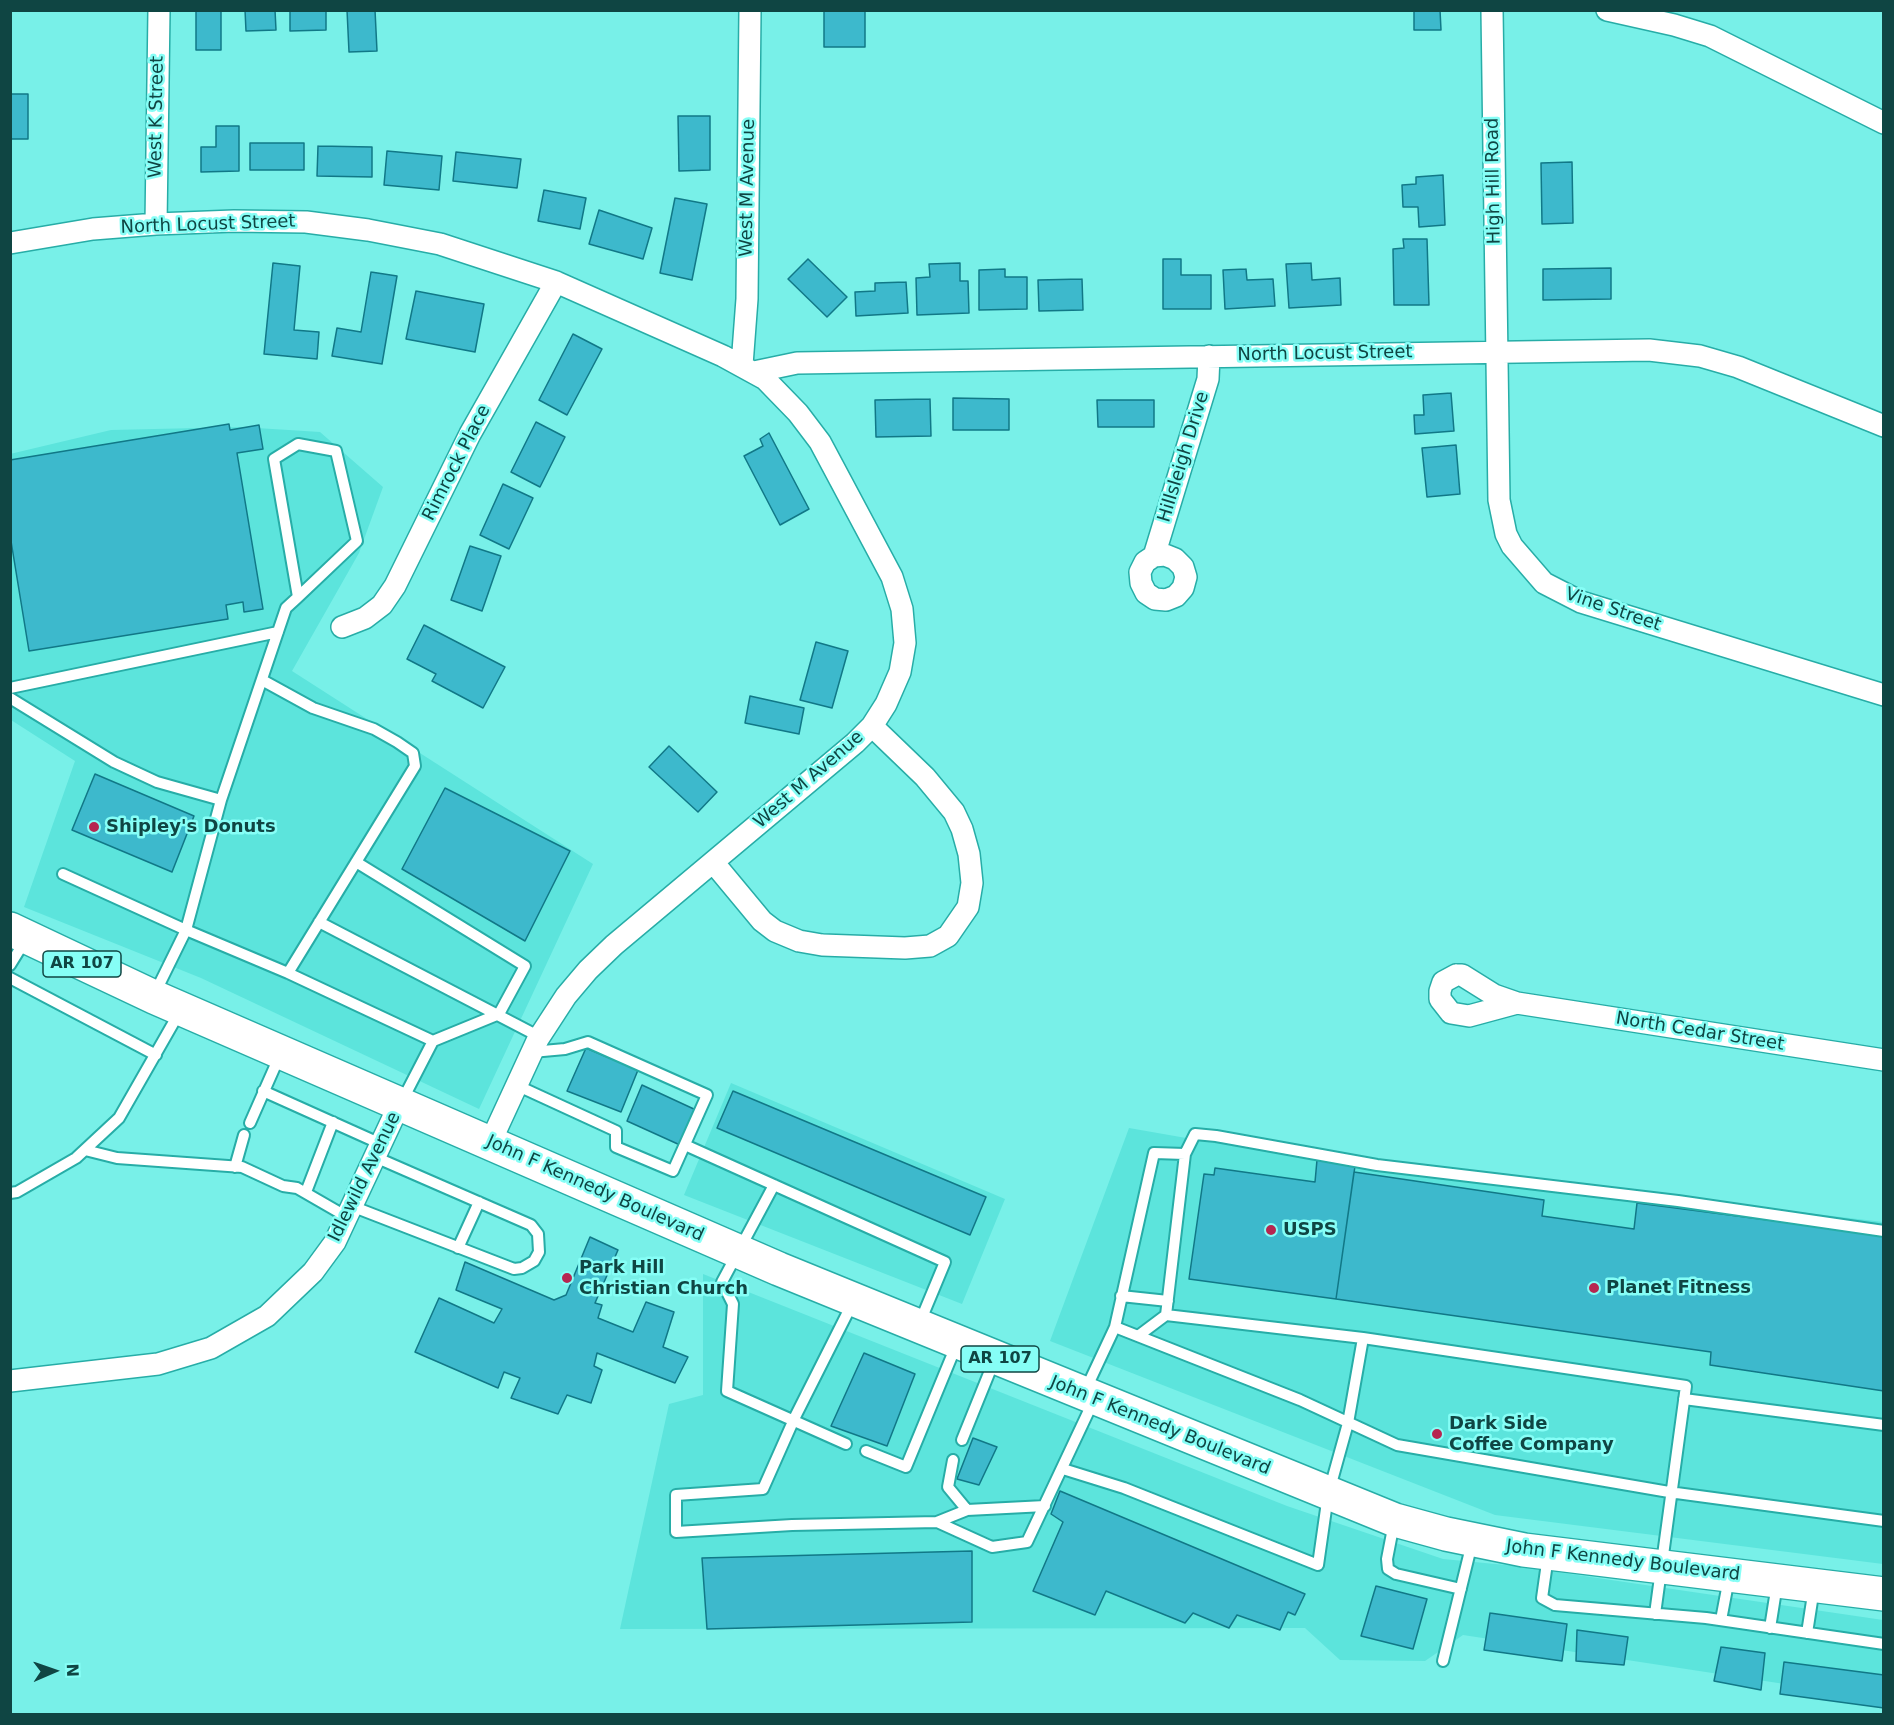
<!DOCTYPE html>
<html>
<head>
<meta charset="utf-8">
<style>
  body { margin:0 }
  #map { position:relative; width:1894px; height:1725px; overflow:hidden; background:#78f0e8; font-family:"DejaVu Sans",sans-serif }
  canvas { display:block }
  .frame { position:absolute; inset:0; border:12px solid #0f4543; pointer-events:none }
  .north { position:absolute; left:24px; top:1641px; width:60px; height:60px; -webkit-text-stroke:4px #86fef6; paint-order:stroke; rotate:88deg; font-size:16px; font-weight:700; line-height:24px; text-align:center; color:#0f4543 }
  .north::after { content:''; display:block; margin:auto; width:21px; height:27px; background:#0f4543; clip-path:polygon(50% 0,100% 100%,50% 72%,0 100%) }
</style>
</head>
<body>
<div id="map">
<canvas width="1894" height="1725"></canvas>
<div class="frame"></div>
<div class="north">N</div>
</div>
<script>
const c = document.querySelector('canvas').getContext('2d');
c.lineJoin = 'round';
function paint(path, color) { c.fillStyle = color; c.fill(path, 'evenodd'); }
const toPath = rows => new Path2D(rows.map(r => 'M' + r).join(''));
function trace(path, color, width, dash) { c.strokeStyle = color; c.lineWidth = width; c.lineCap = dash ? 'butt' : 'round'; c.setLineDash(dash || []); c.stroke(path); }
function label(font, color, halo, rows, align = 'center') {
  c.font = font + ' "DejaVu Sans",sans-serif'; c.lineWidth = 5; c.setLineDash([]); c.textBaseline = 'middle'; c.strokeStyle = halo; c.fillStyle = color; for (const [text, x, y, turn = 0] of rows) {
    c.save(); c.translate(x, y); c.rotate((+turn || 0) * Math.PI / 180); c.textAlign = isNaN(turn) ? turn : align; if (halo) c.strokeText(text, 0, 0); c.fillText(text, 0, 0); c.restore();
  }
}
paint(toPath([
  [241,427,320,432,383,487,359,553,292,671,593,864,479,1109,201,978,24,907,75,761,11,720,10,454,111,430],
  [731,1083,1005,1199,962,1304,684,1195],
  [1129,1128,1209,1142,1883,1222,1883,1564,1495,1515,1050,1341],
  [703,1274,1287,1506,1443,1559,1516,1566,1883,1620,1883,1699,1463,1635,1425,1661,1340,1660,1305,1628,620,1629,669,1404,703,1395]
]), '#5ce4dc');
const building = toPath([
  [245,10,275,10,276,30,246,31,245,10],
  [290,10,326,10,326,30,290,31,290,10],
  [347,10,375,10,377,51,349,52,347,10],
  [824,10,865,10,865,47,824,47,824,10],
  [1414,10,1440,10,1441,30,1414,30,1414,10],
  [196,11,221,11,221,50,196,50,196,11],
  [10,94,28,94,28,139,10,139,10,94],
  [678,116,710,116,710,170,679,171,678,116],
  [216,126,239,126,239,171,201,172,201,147,216,147,216,126],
  [250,143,304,143,304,170,250,170,250,143],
  [318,146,372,147,372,177,317,176,318,146],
  [387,151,442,156,439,190,384,185,387,151],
  [456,152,521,159,517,188,453,181,456,152],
  [1572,162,1573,223,1542,224,1541,163,1572,162],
  [1443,175,1445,225,1419,227,1418,207,1403,207,1402,185,1416,184,1416,177,1443,175],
  [544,190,586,198,580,229,538,221,544,190],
  [675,198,707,204,692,280,660,273,675,198],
  [599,210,652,228,643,259,589,244,599,210],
  [1403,239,1427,239,1429,305,1394,305,1393,249,1404,248,1403,239],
  [808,259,847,297,827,317,788,279,808,259],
  [1163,259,1181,259,1181,275,1211,275,1211,309,1163,309,1163,259],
  [273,263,300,266,294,330,319,332,317,359,264,354,273,263],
  [960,263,960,281,968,281,969,313,917,315,916,278,930,277,929,264,960,263],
  [1311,263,1312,280,1340,278,1341,305,1289,308,1286,264,1311,263],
  [1611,268,1611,299,1543,300,1543,269,1611,268],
  [1005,269,1005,277,1027,277,1027,309,979,310,979,270,1005,269],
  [1246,269,1247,280,1273,279,1275,306,1225,309,1223,270,1246,269],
  [371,272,397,276,382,364,332,356,337,328,361,332,371,272],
  [1082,279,1083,310,1039,311,1038,280,1082,279],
  [906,282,908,313,856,316,855,292,875,291,875,283,906,282],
  [416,291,484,304,475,352,406,339,416,291],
  [573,334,602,349,567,415,539,400,573,334],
  [1451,393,1454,431,1415,434,1414,415,1424,415,1423,395,1451,393],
  [953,398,1009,399,1009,430,953,430,953,398],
  [930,399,931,436,876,437,875,400,930,399],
  [1097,400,1154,400,1154,427,1098,427,1097,400],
  [536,422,565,437,540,487,511,472,536,422],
  [229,424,230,430,259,425,263,449,237,453,263,609,244,612,243,602,226,605,228,619,29,651,10,535,10,460,229,424],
  [769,433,809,509,780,525,744,456,763,446,760,439,769,433],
  [1456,445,1460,494,1427,497,1422,448,1456,445],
  [503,484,533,498,509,549,480,535,503,484],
  [470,546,501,556,482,611,451,600,470,546],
  [424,625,505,667,483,708,432,681,436,674,407,659,424,625],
  [816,642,848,651,832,708,800,700,816,642],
  [750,696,804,708,799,734,745,723,750,696],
  [669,746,717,792,698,812,649,767,669,746],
  [95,774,194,816,172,872,72,830,95,774],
  [445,788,570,851,525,941,402,869,445,788],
  [586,1048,638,1070,621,1112,567,1091,586,1048],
  [642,1085,696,1110,680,1145,627,1121,642,1085],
  [733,1091,986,1197,970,1235,717,1128,733,1091],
  [1317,1160,1355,1166,1336,1299,1189,1279,1204,1174,1214,1175,1215,1168,1315,1182,1317,1160],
  [1354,1172,1544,1200,1542,1216,1634,1229,1637,1203,1884,1235,1884,1391,1710,1365,1711,1352,1336,1299,1354,1172],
  [590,1237,618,1250,595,1303,602,1305,598,1318,633,1332,646,1302,674,1312,663,1347,688,1357,675,1383,597,1353,594,1366,602,1370,591,1403,567,1395,558,1414,511,1398,520,1378,504,1372,498,1388,415,1352,439,1298,494,1323,502,1309,456,1290,465,1262,554,1300,566,1295,590,1237],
  [864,1353,915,1374,887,1446,831,1426,864,1353],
  [973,1438,997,1447,979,1485,957,1479,973,1438],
  [1060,1491,1305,1594,1295,1615,1288,1612,1280,1630,1237,1615,1229,1628,1193,1613,1185,1623,1106,1591,1095,1615,1033,1591,1063,1522,1051,1514,1060,1491],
  [972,1551,972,1622,707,1629,702,1558,972,1551],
  [1376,1586,1427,1599,1413,1649,1361,1636,1376,1586],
  [1490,1613,1567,1624,1562,1661,1484,1650,1490,1613],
  [1577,1630,1628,1637,1624,1665,1576,1661,1577,1630],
  [1721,1647,1765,1653,1761,1690,1714,1681,1721,1647],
  [1784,1662,1884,1675,1884,1708,1780,1694,1784,1662]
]);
paint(building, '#3db9cc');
trace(building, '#117887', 1.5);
const lane = toPath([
  [262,680,313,708,374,729,397,742,413,753,415,766,288,973],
  [10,688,278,632],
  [10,698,114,762,157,782,221,800],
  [356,862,525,966,499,1014,433,1041,402,1101],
  [63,874,186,930,221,800,286,608,298,597,357,541,336,451,298,444,274,459,298,597],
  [319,922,540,1037],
  [10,965,26,939],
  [10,978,156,1055],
  [155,993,186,930,288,973,433,1041],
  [516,1085,616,1131,616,1147,673,1171,707,1095,588,1042,565,1049,532,1052],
  [263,1091,381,1144],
  [250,1123,280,1055],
  [685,1145,945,1262,920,1322],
  [85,1150,117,1158,242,1167,283,1186,297,1188,349,1218],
  [1185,1154,1195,1134,1216,1136,1377,1165,1678,1201,1884,1231],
  [235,1167,244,1135],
  [774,1185,722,1282,733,1304,727,1391,846,1444],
  [306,1192,333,1122],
  [10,1193,17,1192,76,1158,119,1118,179,1013],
  [354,1207,514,1269,522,1268,534,1261,539,1252,538,1234,531,1225,375,1157],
  [458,1248,479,1202],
  [1121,1296,1168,1301],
  [853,1302,795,1417,763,1489,676,1495,676,1532,792,1525,937,1522,992,1547,1027,1542,1093,1402],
  [1115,1327,1154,1153,1185,1154,1166,1315,1363,1338],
  [1138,1336,1166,1315],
  [1085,1391,1115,1327,1300,1400,1397,1445,1669,1492,1884,1521],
  [1684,1399,1884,1425],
  [962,1440,994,1361],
  [866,1451,906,1467,956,1346],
  [953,1460,948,1487,967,1510],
  [1063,1469,1124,1488,1318,1565,1328,1495,1348,1423,1363,1338,1686,1386,1655,1614],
  [937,1522,967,1510,1045,1506],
  [1394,1523,1387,1559,1388,1569,1396,1574,1461,1589],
  [1548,1556,1542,1598,1555,1605,1706,1618,1884,1644],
  [1721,1620,1729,1578],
  [1770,1628,1777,1584],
  [1807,1633,1814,1588],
  [1443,1661,1472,1543]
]);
const street = toPath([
  [1492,10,1499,500,1506,534,1512,546,1544,583,1581,602,1884,695],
  [1607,10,1674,25,1710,36,1884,123],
  [156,224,159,10],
  [10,243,93,229,156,224,234,221,306,222,368,230,440,244,556,282,723,356,765,379,798,413,820,442,892,577,902,609,905,643,900,672,886,704,872,726,855,743,614,945,588,970,566,996,538,1039,490,1143],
  [742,365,747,299,750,10],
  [754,372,797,363,1649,350,1700,356,1738,367,1884,426],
  [1154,556,1165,555,1175,559,1183,567,1186,577,1183,588,1176,596,1166,600,1155,599,1146,593,1141,583,1140,572,1145,562,1154,556,1208,379,1209,356],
  [342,627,365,618,382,605,395,586,470,434,556,282],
  [713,862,762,921,775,931,799,941,822,945,905,948,930,946,948,936,968,907,972,883,969,854,962,829,954,812,925,777,872,726],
  [1456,975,1462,975,1494,995,1517,1003,1469,1016,1451,1013,1440,999,1440,991,1443,982,1456,975],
  [1517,1003,1884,1060],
  [10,1381,158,1364,211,1348,267,1316,313,1272,335,1242,400,1103]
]);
const primary = toPath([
  [10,929,154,997,779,1269,1395,1520,1446,1534,1524,1550,1884,1594]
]);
trace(lane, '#27ada7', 14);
trace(street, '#27ada7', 24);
trace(primary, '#27ada7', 36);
trace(lane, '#fff', 10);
trace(street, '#fff', 21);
trace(primary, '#fff', 33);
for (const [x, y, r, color] of [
  [94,827,6,"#b62650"],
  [1271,1230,6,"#b62650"],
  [567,1278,6,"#b62650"],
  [1594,1288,6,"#b62650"],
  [1437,1434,6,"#b62650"]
]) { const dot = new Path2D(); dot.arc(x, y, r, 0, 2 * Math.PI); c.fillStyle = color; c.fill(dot); trace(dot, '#86fef6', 2); }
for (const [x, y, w] of [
  [82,964,78],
  [1000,1359,78]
]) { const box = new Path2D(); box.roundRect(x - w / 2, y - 13, w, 26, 4.5); c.fillStyle = '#86fef6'; c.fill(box); trace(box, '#0f4543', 1.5); }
label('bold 16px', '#0f4543', null, [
  ["AR 107",82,964],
  ["AR 107",1000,1359]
]);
label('18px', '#0f4543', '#86fef6', [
  ["West K Street",157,117,-89],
  ["High Hill Road",1494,181,-91],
  ["West M Avenue",748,188,-89],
  ["North Locust Street",208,225,-2],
  ["North Locust Street",1325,354,-1],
  ["Hillsleigh Drive",1184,457,-73],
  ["Rimrock Place",457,463,-63],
  ["Vine Street",1613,610,19],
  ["West M Avenue",809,780,-41],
  ["North Cedar Street",1700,1032,9],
  ["Idlewild Avenue",365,1177,-64],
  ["John F Kennedy Boulevard",595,1189,24],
  ["John F Kennedy Boulevard",1160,1426,22],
  ["John F Kennedy Boulevard",1623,1561,7]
]);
label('bold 18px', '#0f4543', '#86fef6', [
  ["Shipley's Donuts",106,827],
  ["USPS",1283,1230],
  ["Park Hill",579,1268],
  ["Christian Church",579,1289],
  ["Planet Fitness",1606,1288],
  ["Dark Side",1449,1424],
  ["Coffee Company",1449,1445]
], 'left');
</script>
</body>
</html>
